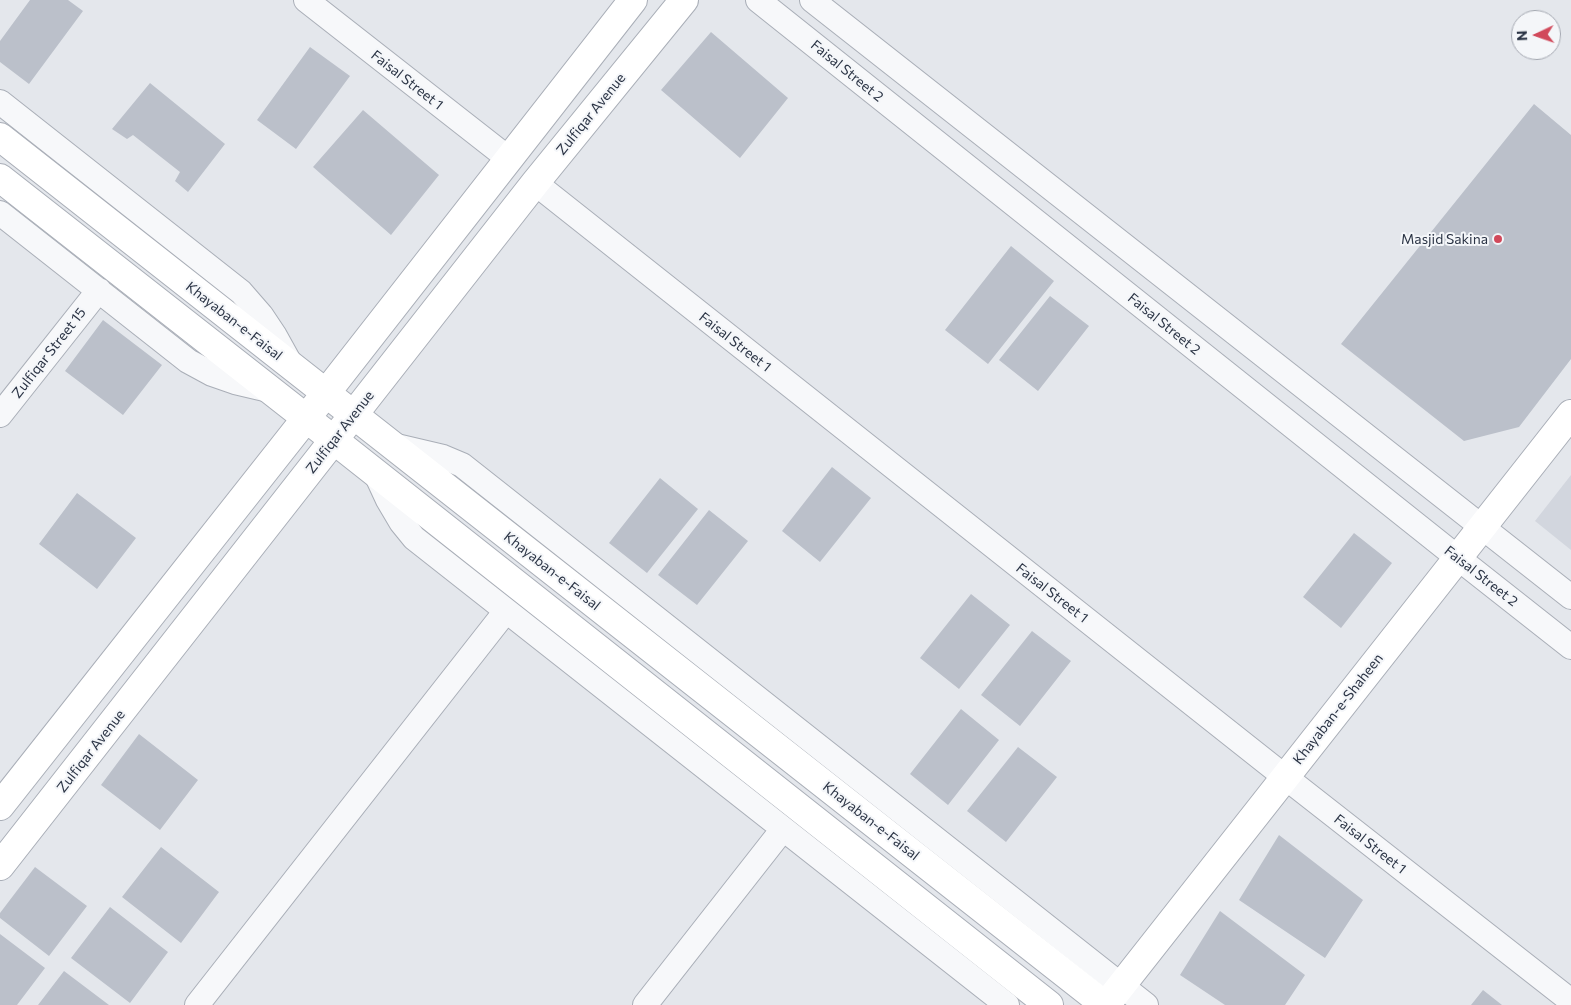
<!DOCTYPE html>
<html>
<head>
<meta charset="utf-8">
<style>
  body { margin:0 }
  #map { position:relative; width:1571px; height:1005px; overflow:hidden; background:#e4e7ec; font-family:Commissioner,sans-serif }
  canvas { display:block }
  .north { position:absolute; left:1511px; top:10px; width:50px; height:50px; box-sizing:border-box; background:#f4f6f9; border:1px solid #a4a8b1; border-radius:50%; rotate:267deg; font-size:14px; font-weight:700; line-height:20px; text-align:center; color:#2b3445 }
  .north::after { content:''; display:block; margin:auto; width:18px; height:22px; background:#d1495b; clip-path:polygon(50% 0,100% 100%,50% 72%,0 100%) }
</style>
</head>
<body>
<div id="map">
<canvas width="1571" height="1005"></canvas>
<div class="north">N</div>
</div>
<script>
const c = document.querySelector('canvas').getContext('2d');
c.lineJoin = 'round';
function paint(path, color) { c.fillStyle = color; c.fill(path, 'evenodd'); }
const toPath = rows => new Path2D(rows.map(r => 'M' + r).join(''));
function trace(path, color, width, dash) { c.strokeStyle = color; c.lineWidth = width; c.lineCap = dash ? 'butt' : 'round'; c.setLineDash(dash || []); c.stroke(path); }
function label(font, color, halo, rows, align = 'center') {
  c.font = font + ' Commissioner,sans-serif'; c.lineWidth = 4; c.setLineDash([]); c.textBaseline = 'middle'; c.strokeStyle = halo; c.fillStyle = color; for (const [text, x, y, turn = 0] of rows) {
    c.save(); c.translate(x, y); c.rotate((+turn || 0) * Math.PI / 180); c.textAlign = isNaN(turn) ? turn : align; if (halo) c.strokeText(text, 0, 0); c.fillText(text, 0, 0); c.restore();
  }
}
paint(toPath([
  [1571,475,1571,550,1535,521]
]), '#d2d6de');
paint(toPath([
  [30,0,68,0,83,11,29,84,0,62,0,41],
  [711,32,788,98,740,158,661,90],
  [310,47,350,76,296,149,257,120],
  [150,83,225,144,188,192,175,181,180,172,133,135,127,139,112,129],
  [1534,104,1571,135,1571,359,1519,427,1464,441,1341,344],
  [363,110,439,175,391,235,313,167],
  [1011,246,1054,281,988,364,945,330],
  [1050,296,1089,326,1038,391,999,360],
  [103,320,162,365,123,415,65,371],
  [832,467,871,498,820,562,782,531],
  [660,478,698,509,647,573,609,543],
  [77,493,136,538,97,589,39,544],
  [709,510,748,541,697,605,658,575],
  [1354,533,1392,563,1341,628,1303,597],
  [971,594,1010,625,959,689,920,658],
  [1032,631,1071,661,1020,726,981,695],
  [961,709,999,740,948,805,910,774],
  [139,734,198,780,160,830,101,785],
  [1018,747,1057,777,1006,842,967,811],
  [1279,835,1363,900,1325,958,1239,900],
  [161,847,219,892,181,943,122,897],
  [35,867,87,906,49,956,0,918,0,913],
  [110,907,168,952,130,1003,71,958],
  [1220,911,1305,975,1285,1005,1225,1005,1180,975],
  [0,934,45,968,17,1005,0,1005],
  [64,971,109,1005,38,1005],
  [1483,990,1502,1005,1471,1005]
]), '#bbc0ca');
const street = toPath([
  [306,0,509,159],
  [758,0,1458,558,1571,647],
  [812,0,1571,597],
  [0,102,241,292,261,315,275,336,290,363],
  [535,183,1285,777,1571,1001],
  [0,213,188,361,212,374,235,382,269,390],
  [0,415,99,290],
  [392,445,443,457,462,465,1146,1005],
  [375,472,388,500,401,522,414,538,1007,1005],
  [197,1005,506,611],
  [645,1005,783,829]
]);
const secondary = toPath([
  [0,137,1105,1005],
  [0,178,306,418,1049,1005],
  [0,806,326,393,633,0],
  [0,866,535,183,684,0],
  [1106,1005,1571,414]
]);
trace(street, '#a9aeb7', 26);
trace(secondary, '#a9aeb7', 30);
trace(street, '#f7f8fa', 24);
trace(secondary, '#fff', 28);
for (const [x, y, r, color] of [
  [1498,239,5,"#d1495b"]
]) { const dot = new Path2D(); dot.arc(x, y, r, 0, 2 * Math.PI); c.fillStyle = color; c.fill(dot); trace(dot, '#f4f6f9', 2); }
label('14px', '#2b3445', '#f4f6f9', [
  ["Faisal Street 2",847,71,39],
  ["Faisal Street 1",407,80,38],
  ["Zulfiqar Avenue",591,114,-51],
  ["Khayaban-e-Faisal",234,321,38],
  ["Faisal Street 2",1164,324,39],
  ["Faisal Street 1",735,342,38],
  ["Zulfiqar Street 15",49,353,-52],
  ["Zulfiqar Avenue",340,432,-52],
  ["Khayaban-e-Faisal",552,571,38],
  ["Faisal Street 2",1481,576,38],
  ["Faisal Street 1",1052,593,38],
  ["Khayaban-e-Shaheen",1338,709,-52],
  ["Zulfiqar Avenue",91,751,-52],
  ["Khayaban-e-Faisal",871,821,38],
  ["Faisal Street 1",1370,844,38]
]);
label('14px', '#2b3445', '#f4f6f9', [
  ["Masjid Sakina",1488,239]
], 'right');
</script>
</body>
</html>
